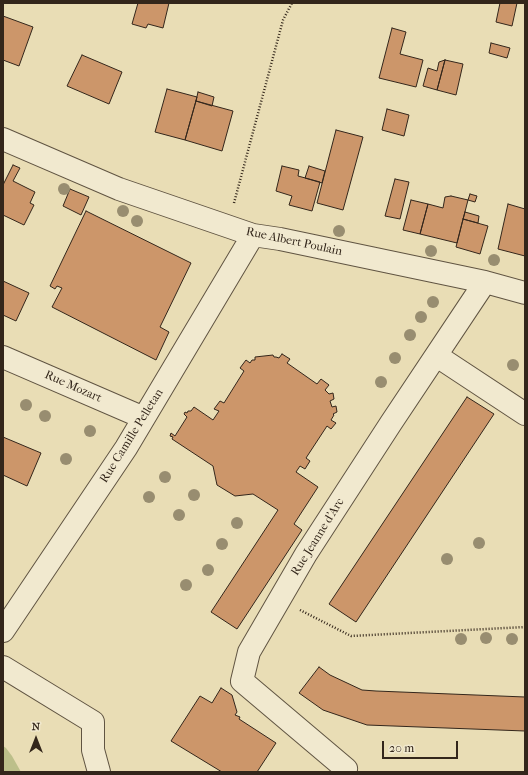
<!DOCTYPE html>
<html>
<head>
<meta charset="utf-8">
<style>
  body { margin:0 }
  #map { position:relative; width:528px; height:775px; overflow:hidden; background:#e9ddb5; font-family:"IM FELL French Canon",serif }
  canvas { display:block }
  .frame { position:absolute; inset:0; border:4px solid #33261b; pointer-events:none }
  .north { position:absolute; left:16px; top:719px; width:40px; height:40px; -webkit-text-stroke:3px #f1e9cf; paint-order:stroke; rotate:0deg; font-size:11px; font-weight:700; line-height:16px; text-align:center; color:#33261b }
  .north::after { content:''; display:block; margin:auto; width:14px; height:18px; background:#33261b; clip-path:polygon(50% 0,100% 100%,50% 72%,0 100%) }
  .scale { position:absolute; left:382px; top:741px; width:76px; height:18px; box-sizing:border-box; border:2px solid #33261b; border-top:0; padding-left:5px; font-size:12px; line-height:14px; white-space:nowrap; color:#33261b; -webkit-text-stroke:3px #f1e9cf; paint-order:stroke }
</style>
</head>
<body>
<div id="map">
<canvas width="528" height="775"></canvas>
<div class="frame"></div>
<div class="north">N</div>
<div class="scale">20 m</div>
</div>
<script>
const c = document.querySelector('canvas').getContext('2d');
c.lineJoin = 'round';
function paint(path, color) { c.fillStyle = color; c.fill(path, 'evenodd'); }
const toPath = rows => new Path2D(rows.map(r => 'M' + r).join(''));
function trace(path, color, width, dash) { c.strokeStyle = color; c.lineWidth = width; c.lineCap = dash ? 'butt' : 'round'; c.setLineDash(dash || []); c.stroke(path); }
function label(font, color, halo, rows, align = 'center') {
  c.font = font + ' "IM FELL French Canon",serif'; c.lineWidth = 3.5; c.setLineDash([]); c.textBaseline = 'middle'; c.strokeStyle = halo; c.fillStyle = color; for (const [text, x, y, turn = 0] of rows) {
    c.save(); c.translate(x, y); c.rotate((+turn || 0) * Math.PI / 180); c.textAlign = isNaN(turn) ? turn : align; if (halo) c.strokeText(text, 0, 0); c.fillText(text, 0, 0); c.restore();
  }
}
paint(toPath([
  [3,746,6,748,12,756,21,772,3,772]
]), '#bcbf8a');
const building = toPath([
  [138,3,169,3,163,28,148,24,146,28,132,24,138,3],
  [500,3,517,3,512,26,496,22,500,3],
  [3,16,33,27,19,66,3,60,3,16],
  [392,28,406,32,400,54,423,60,416,87,379,78,392,28],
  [491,43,510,48,507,58,489,53,491,43],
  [82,55,122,72,109,104,67,86,82,55],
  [445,60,463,64,456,95,437,90,445,60],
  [445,60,437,90,423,86,428,68,437,71,439,62,445,60],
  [167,89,197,97,185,140,155,132,167,89],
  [198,92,214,97,212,106,196,101,198,92],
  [196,101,233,111,222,151,185,140,196,101],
  [387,109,409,115,404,136,382,130,387,109],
  [336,130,363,137,343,210,317,203,336,130],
  [13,165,20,168,13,181,35,192,30,203,34,205,24,225,3,215,3,185,13,165],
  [282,166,299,170,298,176,320,182,312,211,289,205,292,196,276,191,282,166],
  [309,166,325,171,322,183,305,178,309,166],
  [395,179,409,182,400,219,385,216,395,179],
  [70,189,89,197,81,215,63,206,70,189],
  [470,194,477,196,475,202,468,200,470,194],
  [451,196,468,200,457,243,420,234,428,204,443,208,445,197,451,196],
  [411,200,428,204,420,234,403,230,411,200],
  [508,204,525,209,525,256,498,249,508,204],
  [86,211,191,263,160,327,169,332,156,360,52,307,62,288,57,286,55,289,50,286,86,211],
  [465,212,479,216,478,223,463,219,465,212],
  [463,219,488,226,480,254,456,247,463,219],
  [3,281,29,293,16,321,3,315,3,281],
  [282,354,290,359,287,363,317,384,321,379,329,385,325,390,329,394,333,393,334,399,330,401,332,407,336,406,337,412,333,414,334,415,331,420,336,423,331,429,327,426,306,458,310,461,305,469,300,466,296,472,318,487,294,524,302,530,237,629,211,612,278,510,253,494,235,496,217,485,213,466,172,439,173,437,170,436,171,433,175,436,187,417,184,414,185,412,187,413,188,411,191,411,194,407,213,420,219,411,214,409,220,401,224,403,244,371,240,368,246,360,250,363,252,360,255,360,255,357,273,355,274,357,276,357,279,358,282,354],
  [467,397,494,414,356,622,329,604,467,397],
  [3,437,41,453,27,486,3,475,3,437],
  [319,667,330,675,362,690,376,691,525,697,525,731,367,725,323,710,299,693,319,667],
  [221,688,232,695,237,712,235,715,240,717,239,719,276,743,257,772,222,772,171,741,200,696,212,703,221,688]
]);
paint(building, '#cc966a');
trace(building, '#33261b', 1);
const street = toPath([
  [3,139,119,189,253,235,280,239,485,282,525,293],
  [437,356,525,414],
  [3,357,144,418],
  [3,631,126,448,253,235],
  [3,667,93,722,93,750,99,772],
  [345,772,346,769,242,681,249,652,306,554,391,423,485,282]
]);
trace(street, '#605442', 24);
trace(toPath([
  [234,203,283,20,292,3],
  [300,610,351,636,525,627]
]), '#33261b', 2.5, [1, 2]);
trace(street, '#f1e9cf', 22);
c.fillStyle = '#988d70';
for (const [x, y] of [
  [64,189],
  [123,211],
  [137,221],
  [339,231],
  [431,251],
  [494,260],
  [433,302],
  [421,317],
  [410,335],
  [395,358],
  [513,365],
  [381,382],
  [26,405],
  [45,416],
  [90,431],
  [66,459],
  [165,477],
  [194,495],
  [149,497],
  [179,515],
  [237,523],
  [479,543],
  [222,544],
  [447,559],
  [208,570],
  [186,585],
  [486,638],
  [461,639],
  [512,639]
]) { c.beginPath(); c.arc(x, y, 6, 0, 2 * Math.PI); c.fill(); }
label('12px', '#33261b', '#f1e9cf', [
  ["Rue Albert Poulain",294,242,12],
  ["Rue Mozart",73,387,24],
  ["Rue Camille Pelletan",132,436,-58],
  ["Rue Jeanne d'Arc",318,537,-58]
]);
</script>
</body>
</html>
